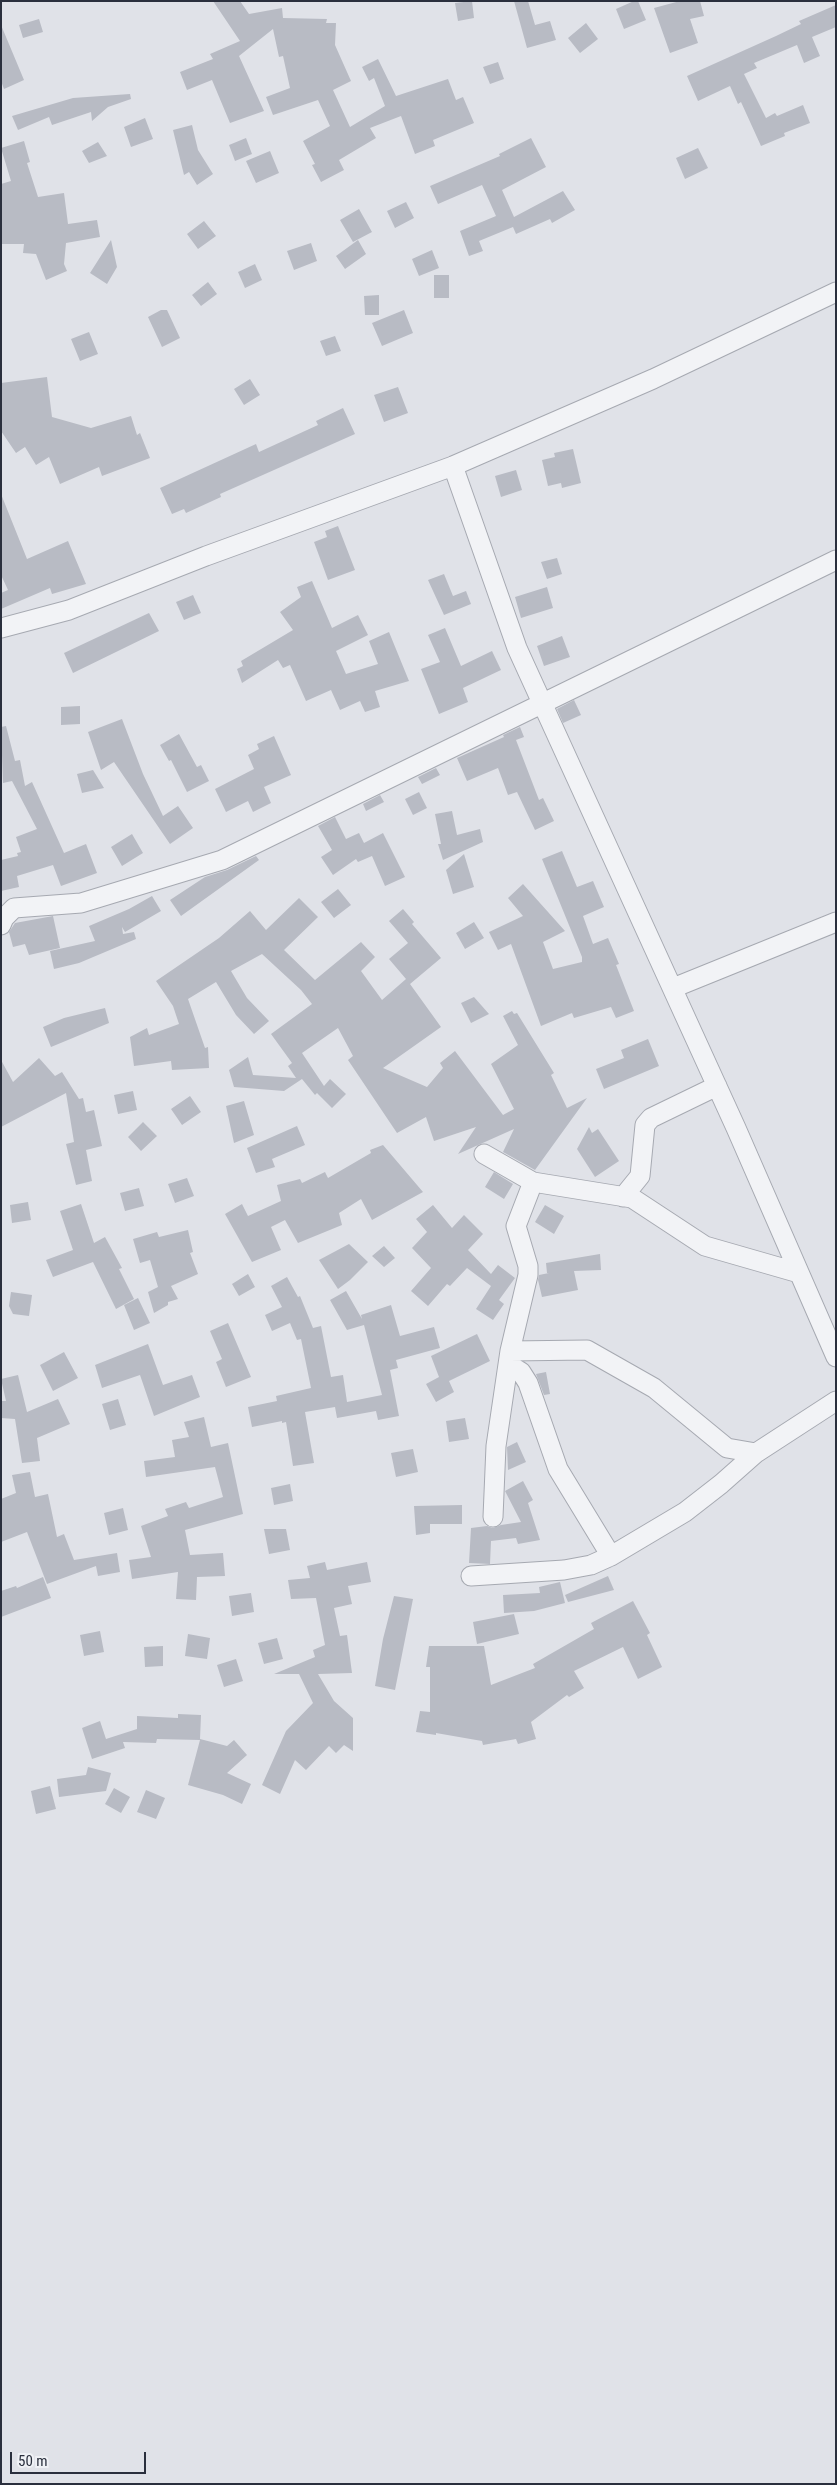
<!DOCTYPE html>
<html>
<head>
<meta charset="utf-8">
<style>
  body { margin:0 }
  #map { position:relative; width:837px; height:2485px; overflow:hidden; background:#e0e2e8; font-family:"Roboto Condensed",sans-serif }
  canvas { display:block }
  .frame { position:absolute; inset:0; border:2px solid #2a2f3d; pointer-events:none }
  .scale { position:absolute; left:10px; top:2452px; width:136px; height:22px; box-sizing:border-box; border:2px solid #2a2f3d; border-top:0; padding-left:6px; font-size:15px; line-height:18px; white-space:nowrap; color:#2a2f3d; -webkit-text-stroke:4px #eff1f5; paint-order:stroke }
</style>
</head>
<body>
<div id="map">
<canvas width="837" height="2485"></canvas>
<div class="frame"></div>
<div class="scale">50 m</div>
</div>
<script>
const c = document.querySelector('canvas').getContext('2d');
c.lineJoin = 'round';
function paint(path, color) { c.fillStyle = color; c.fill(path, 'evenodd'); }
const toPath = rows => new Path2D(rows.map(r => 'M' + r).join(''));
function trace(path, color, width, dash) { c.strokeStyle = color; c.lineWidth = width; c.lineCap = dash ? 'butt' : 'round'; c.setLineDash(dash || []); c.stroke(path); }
paint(toPath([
  [213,1,240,1,249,14,282,8,283,18,327,19,326,23,336,23,335,45,351,81,333,90,350,127,385,106,374,78,369,81,362,67,378,59,396,96,448,79,456,100,463,97,474,123,433,140,435,146,415,154,401,116,370,128,376,138,339,160,344,170,321,182,312,165,315,164,303,141,330,126,318,100,273,115,266,97,290,88,283,56,279,57,273,29,239,56,264,111,230,123,212,80,187,90,180,72,213,59,210,54,240,41],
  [472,1,474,18,458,21,455,3],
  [514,1,528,1,535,25,550,21,556,40,527,48],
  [634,1,638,1,646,20,624,29,616,9],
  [680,1,700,1,704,16,690,19,698,43,670,53,654,8],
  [836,5,836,27,812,37,820,56,804,63,797,45,754,63,757,68,744,74,766,118,775,113,777,116,803,105,810,123,784,133,785,136,761,146,741,102,738,104,730,86,698,101,687,76,776,36,801,24,799,21],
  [39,19,43,32,23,38,19,25],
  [586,23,598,39,580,53,568,38],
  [1,25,24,80,4,89,1,81],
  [498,62,504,79,490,84,483,67],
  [130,94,131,99,108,107,92,121,91,112,52,125,49,117,18,130,12,116,73,98],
  [145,118,153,139,131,147,124,127],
  [192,125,198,150,213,174,197,185,189,172,184,175,173,130],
  [246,138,252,154,235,161,229,145],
  [531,138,546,167,502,190,514,217,563,191,575,210,552,223,550,219,516,234,513,227,479,241,483,251,469,256,460,231,496,216,482,185,438,204,430,186,500,156,499,154],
  [24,141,30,162,27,163,38,197,64,193,68,224,97,220,100,237,66,243,64,264,67,271,46,280,36,254,23,253,24,244,1,244,1,184,11,181,1,148],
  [98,142,107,156,89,163,82,151],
  [698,148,708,168,685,179,676,158],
  [270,151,279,173,256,183,246,161],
  [406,202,414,218,395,228,387,211],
  [359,209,372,232,353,242,340,220],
  [204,221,216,236,198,249,187,234],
  [111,240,117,267,107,284,90,273],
  [358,240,366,254,345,269,336,256],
  [311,243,317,261,294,270,287,251],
  [432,250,439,268,419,276,412,259],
  [255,264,262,280,245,288,238,272],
  [434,275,449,275,449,298,434,298],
  [208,282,217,294,201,306,192,295],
  [379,295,379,315,365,315,364,296],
  [161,310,167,310,180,338,162,347,148,317],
  [404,310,413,333,382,346,372,323],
  [89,332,98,354,80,361,71,339],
  [335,336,341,351,326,356,320,341],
  [47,377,52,417,91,428,131,416,137,435,140,433,150,458,102,476,99,467,60,484,49,457,36,465,25,447,16,453,1,431,1,383],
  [250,379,260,395,244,405,234,389],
  [398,387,408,413,384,422,374,395],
  [343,408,355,434,220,494,221,497,186,513,184,509,172,514,160,488,256,444,259,452,318,425,316,421],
  [573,449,581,483,562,488,561,483,548,486,542,460,555,457,554,453],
  [516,470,522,490,501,497,495,476],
  [1,494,27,559,68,541,86,584,52,594,50,588,1,609,1,593,8,590,1,575],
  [338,526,355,570,328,580,314,542,327,537,325,531],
  [557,558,562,574,547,579,541,562],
  [444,574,453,596,466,591,471,604,444,615,428,580],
  [312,581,332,628,358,615,368,635,336,651,346,674,378,664,369,641,389,632,409,681,375,691,380,707,365,712,360,701,340,710,331,690,306,701,290,665,283,668,278,660,242,683,237,669,243,666,241,661,293,630,280,612,301,597,297,587],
  [547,587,553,608,521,618,515,597],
  [193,595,201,613,184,620,176,602],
  [149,613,159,631,73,673,64,653],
  [445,628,461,666,492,651,501,670,463,688,468,702,439,714,421,669,440,662,428,635],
  [562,636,570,657,544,666,537,646],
  [574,700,581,715,563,723,557,709],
  [80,706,80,724,61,725,61,707],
  [122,719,143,774,163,816,178,806,193,828,170,844,114,762,101,770,88,732],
  [6,726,15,761,20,760,25,786,32,782,64,853,86,844,97,873,61,886,53,865,17,876,19,887,1,891,1,860,18,856,17,853,21,852,16,837,37,829,12,781,3,783,1,727],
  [520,727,524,737,516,740,539,800,543,798,554,821,535,830,517,792,508,795,498,768,467,781,457,758,504,737,503,735],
  [179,734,197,767,201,765,209,781,187,792,171,760,169,761,160,745],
  [274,736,291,775,264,787,271,803,253,812,248,801,226,812,215,789,254,769,248,755,259,749,257,744],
  [436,768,440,775,422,784,418,777],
  [93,770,104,788,82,793,77,774],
  [419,792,427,808,413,815,405,799],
  [380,795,384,802,366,811,363,804],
  [452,811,457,835,480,829,483,842,443,860,438,844,441,844,435,814],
  [335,817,346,839,359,833,364,843,383,833,405,877,385,886,372,856,358,862,356,859,333,875,321,857,332,850,318,826],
  [132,834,143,853,122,866,111,847],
  [562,851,577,887,593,881,604,907,583,916,593,944,608,938,619,964,616,965,634,1011,616,1018,611,1007,574,1018,572,1013,541,1026,511,944,498,950,489,932,523,916,508,898,523,884,565,931,543,942,553,969,582,962,582,957,542,859],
  [464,854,474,887,453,894,446,870],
  [256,856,259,860,181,916,170,900,205,877,227,870],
  [338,889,351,905,334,918,321,902],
  [152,896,161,911,125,932,122,927,123,934,134,932,136,939,79,963,54,969,50,951,95,941,89,926,129,909],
  [299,898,318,917,284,950,315,980,361,942,375,957,361,971,382,1000,406,979,389,959,408,943,389,921,403,909,414,922,412,924,441,958,410,984,441,1027,383,1068,427,1087,443,1068,440,1063,455,1051,503,1115,514,1109,491,1064,518,1045,503,1016,512,1011,514,1014,517,1013,554,1073,551,1075,567,1108,587,1098,535,1170,503,1152,514,1129,458,1154,476,1127,434,1141,426,1117,397,1133,348,1060,353,1056,338,1028,302,1053,324,1086,330,1079,346,1094,332,1108,317,1093,315,1095,302,1079,284,1091,234,1087,229,1070,248,1057,253,1075,296,1078,288,1066,292,1063,271,1034,312,1004,301,990,262,954,231,971,247,998,269,1021,254,1034,236,1015,216,982,188,999,205,1048,208,1047,209,1068,172,1070,171,1061,134,1066,130,1037,147,1028,149,1035,179,1024,173,1006,156,981,219,938,250,911,266,930],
  [53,916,60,948,29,955,25,944,13,947,9,932,15,923],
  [474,922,484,938,465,949,456,933],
  [474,997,489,1014,471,1023,461,1003],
  [105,1008,109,1023,51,1047,43,1027,64,1018],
  [648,1039,659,1066,604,1089,596,1069,624,1058,621,1050],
  [39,1058,55,1076,62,1072,79,1099,83,1098,86,1112,94,1110,102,1146,86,1150,92,1181,76,1185,66,1144,74,1142,66,1093,1,1127,1,1060,13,1082],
  [133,1091,137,1110,118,1114,114,1095],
  [190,1096,201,1112,182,1125,171,1109],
  [244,1101,254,1135,234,1143,226,1106],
  [143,1122,157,1136,141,1151,128,1137],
  [297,1126,305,1145,272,1159,275,1167,256,1173,247,1148],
  [589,1127,592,1133,598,1129,619,1161,595,1177,577,1149],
  [383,1145,423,1192,372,1220,361,1199,339,1213,342,1225,298,1243,285,1220,271,1227,281,1250,252,1262,225,1214,242,1204,248,1216,281,1201,277,1185,300,1179,302,1183,325,1172,328,1178,371,1153,370,1150],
  [494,1172,513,1184,504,1199,485,1187],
  [187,1178,194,1196,175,1203,168,1184],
  [139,1188,144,1206,125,1211,120,1193],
  [28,1202,31,1220,12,1223,10,1205],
  [81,1204,94,1243,105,1237,122,1268,119,1269,134,1299,116,1309,93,1262,53,1277,46,1260,73,1250,60,1211],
  [433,1205,452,1228,464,1215,483,1234,468,1250,491,1274,498,1265,515,1278,499,1300,504,1304,493,1320,476,1309,491,1286,467,1268,450,1286,447,1284,428,1306,411,1291,431,1268,412,1248,427,1232,416,1219],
  [545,1205,564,1216,554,1234,535,1222],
  [188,1230,193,1252,190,1253,198,1274,171,1286,178,1299,168,1302,168,1305,154,1313,148,1292,158,1287,150,1260,140,1263,133,1239,157,1232,159,1237],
  [349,1244,368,1262,350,1280,338,1289,319,1260],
  [384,1246,395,1258,384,1267,372,1256],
  [600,1254,601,1270,574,1271,578,1290,542,1297,538,1280,539,1275,549,1273,547,1273,546,1263],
  [248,1274,255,1287,239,1296,232,1284],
  [287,1277,298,1297,300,1296,313,1328,321,1326,331,1377,343,1375,347,1402,382,1395,364,1325,347,1330,330,1300,346,1291,362,1319,361,1315,391,1305,400,1336,434,1327,440,1348,396,1360,398,1368,390,1370,399,1416,378,1420,376,1411,337,1418,335,1407,305,1412,314,1463,293,1466,286,1422,282,1423,282,1421,252,1427,248,1407,277,1401,276,1396,311,1388,301,1339,297,1340,290,1323,272,1331,265,1315,282,1307,271,1286],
  [11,1292,32,1295,29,1316,13,1314,9,1306],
  [138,1298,150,1323,134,1330,124,1305],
  [228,1323,251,1377,226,1387,216,1362,222,1359,210,1331],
  [477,1334,490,1361,449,1381,454,1392,436,1402,426,1384,439,1377,431,1356],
  [148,1344,163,1385,192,1375,200,1397,154,1416,140,1375,102,1388,95,1365],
  [64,1352,78,1378,53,1391,40,1365],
  [546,1372,550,1394,544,1395,536,1374],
  [18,1375,27,1412,58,1399,70,1424,37,1438,40,1461,22,1463,15,1419,1,1418,1,1401,6,1401,1,1379],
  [118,1399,126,1425,110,1430,102,1404],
  [204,1417,211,1447,228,1443,243,1514,185,1530,190,1555,223,1553,225,1576,197,1577,196,1600,176,1599,178,1572,132,1579,129,1560,151,1557,141,1526,168,1516,165,1509,186,1502,189,1508,223,1497,215,1467,146,1477,144,1461,175,1457,172,1440,189,1437,184,1422],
  [465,1418,469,1439,449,1442,446,1421],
  [517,1442,526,1462,508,1470,507,1447],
  [413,1449,418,1472,396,1477,391,1453],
  [30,1472,35,1497,48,1494,57,1537,64,1534,74,1560,117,1553,120,1572,98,1576,96,1566,47,1584,27,1532,1,1542,1,1499,16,1493,12,1475],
  [523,1481,533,1500,528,1503,540,1540,518,1544,516,1538,491,1541,490,1564,469,1563,471,1528,487,1526,493,1528,501,1525,521,1522,505,1491],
  [290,1484,293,1501,274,1505,271,1488],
  [462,1505,462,1524,430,1524,430,1533,416,1535,414,1506],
  [123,1508,128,1530,109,1535,104,1513],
  [264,1529,286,1529,290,1550,269,1554],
  [325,1562,327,1570,367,1562,371,1582,348,1586,352,1604,334,1608,340,1636,347,1635,352,1673,318,1674,334,1701,353,1718,353,1751,344,1745,336,1753,329,1746,306,1770,295,1760,280,1794,262,1785,286,1731,313,1703,299,1674,274,1674,315,1657,313,1650,325,1645,316,1598,291,1599,288,1580,310,1578,307,1566],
  [608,1576,614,1590,568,1602,565,1595],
  [43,1577,51,1598,1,1617,1,1591,16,1586,17,1588],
  [560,1582,565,1603,534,1611,504,1613,503,1595,540,1593,539,1587],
  [251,1593,254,1612,232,1616,229,1596],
  [394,1596,413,1599,395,1690,375,1686,383,1639],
  [633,1601,650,1633,647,1635,662,1667,638,1679,623,1647,574,1671,584,1688,569,1697,567,1695,531,1722,536,1739,518,1744,516,1739,483,1745,482,1741,436,1733,436,1735,416,1732,420,1711,430,1712,430,1667,426,1667,429,1646,484,1646,491,1685,535,1668,533,1664,594,1629,591,1623],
  [514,1614,519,1634,477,1644,473,1622],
  [100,1631,104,1652,84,1656,80,1635],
  [188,1634,210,1638,207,1659,185,1656],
  [277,1638,283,1659,264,1664,258,1643],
  [163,1646,163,1666,145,1667,144,1647],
  [236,1659,243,1681,224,1687,217,1665],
  [178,1714,201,1715,200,1739,227,1746,234,1740,247,1755,227,1773,251,1784,242,1804,223,1795,188,1785,200,1740,157,1739,156,1743,123,1742,125,1748,92,1759,82,1728,100,1721,106,1739,137,1729,137,1716,178,1718],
  [88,1767,111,1773,106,1791,59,1797,57,1779,86,1775],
  [50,1786,56,1809,36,1814,31,1791],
  [114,1788,130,1797,121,1813,105,1804],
  [146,1790,165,1798,156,1819,137,1812]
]), '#b8bbc4');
const minor = toPath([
  [453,466,517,648,736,1128,836,1357],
  [1,628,69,610,206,556,453,466,653,379,836,292],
  [1,925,4,918,14,908,81,903,222,860,836,560],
  [673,988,836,922],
  [484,1154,533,1182,632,1198,705,1246,799,1273],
  [623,1197,640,1176,645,1125,651,1118,717,1086],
  [510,1351,587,1350,654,1388,727,1448,756,1453],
  [508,1364,521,1372,528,1383,558,1469,611,1556],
  [493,1517,496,1446,510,1351,528,1275,528,1266,516,1226,533,1182],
  [471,1576,564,1570,591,1565,611,1556,685,1512,721,1484,756,1453,836,1401]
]);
trace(minor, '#a6a9b1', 21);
trace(minor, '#f2f3f6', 19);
</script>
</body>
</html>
